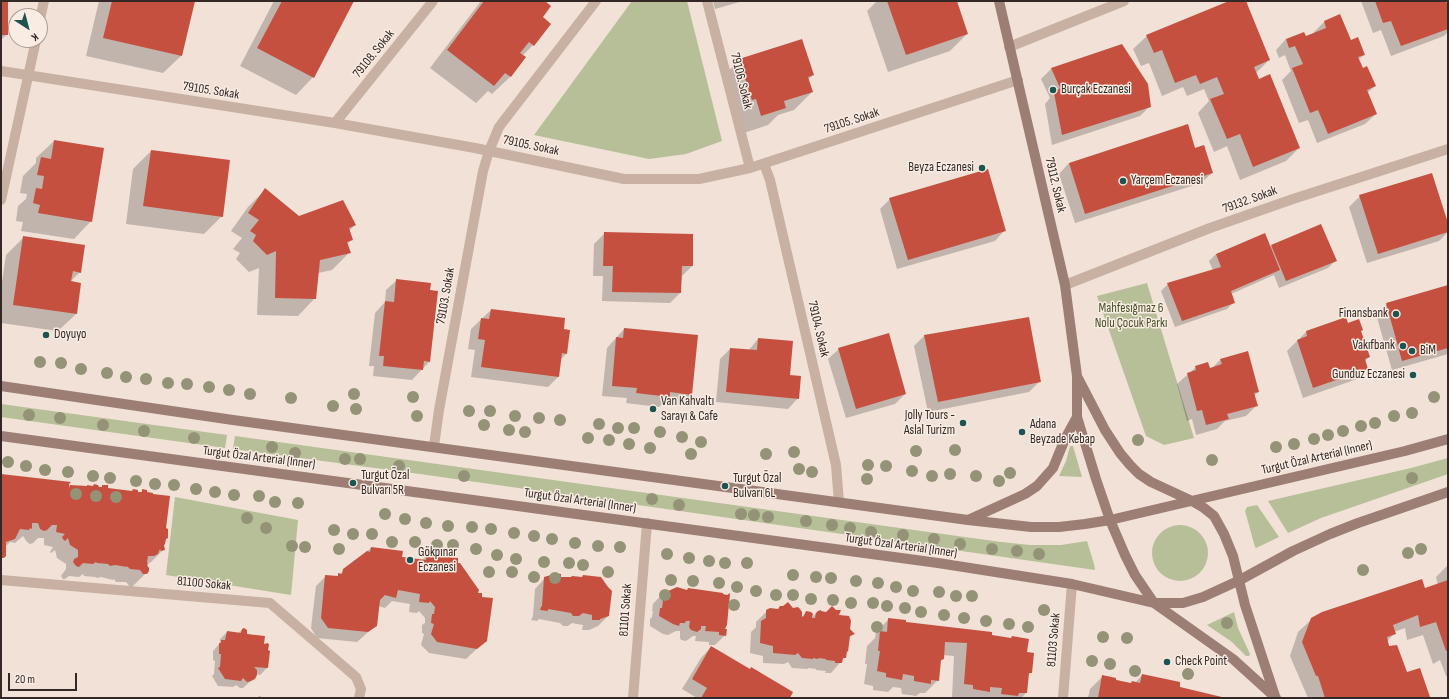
<!DOCTYPE html>
<html>
<head>
<meta charset="utf-8">
<style>
  body { margin:0 }
  #map { position:relative; width:1449px; height:699px; overflow:hidden; background:#f1e1d7; font-family:"Sofia Sans Condensed",sans-serif }
  canvas { display:block }
  .frame { position:absolute; inset:0; border:2px solid #332825; pointer-events:none }
  .north { position:absolute; left:8px; top:8px; width:40px; height:40px; box-sizing:border-box; background:#f9ece3; border:1px solid #aa9e97; border-radius:50%; rotate:144deg; font-size:11px; font-weight:700; line-height:16px; text-align:center; color:#332825 }
  .north::after { content:''; display:block; margin:auto; width:14px; height:18px; background:#1b5451; clip-path:polygon(50% 0,100% 100%,50% 72%,0 100%) }
  .scale { position:absolute; left:8px; top:673px; width:69px; height:18px; box-sizing:border-box; border:2px solid #332825; border-top:0; padding-left:5px; font-size:12px; line-height:14px; white-space:nowrap; color:#332825; -webkit-text-stroke:3px #f9ece3; paint-order:stroke }
</style>
</head>
<body>
<div id="map">
<canvas width="1449" height="699"></canvas>
<div class="frame"></div>
<div class="north">K</div>
<div class="scale">20 m</div>
</div>
<script>
const c = document.querySelector('canvas').getContext('2d');
c.lineJoin = 'round';
function paint(path, color) { c.fillStyle = color; c.fill(path, 'evenodd'); }
const toPath = rows => new Path2D(rows.map(r => 'M' + r).join(''));
function trace(path, color, width, dash) { c.strokeStyle = color; c.lineWidth = width; c.lineCap = dash ? 'butt' : 'round'; c.setLineDash(dash || []); c.stroke(path); }
function label(font, color, halo, rows, align = 'center') {
  c.font = font + ' "Sofia Sans Condensed",sans-serif'; c.lineWidth = 3; c.setLineDash([]); c.textBaseline = 'middle'; c.strokeStyle = halo; c.fillStyle = color; for (const [text, x, y, turn = 0] of rows) {
    c.save(); c.translate(x, y); c.rotate((+turn || 0) * Math.PI / 180); c.textAlign = isNaN(turn) ? turn : align; if (halo) c.strokeText(text, 0, 0); c.fillText(text, 0, 0); c.restore();
  }
}
paint(toPath([
  [632,1,687,1,722,141,686,154,649,159,534,135],
  [1147,283,1194,438,1164,445,1146,436,1097,296],
  [1,404,227,435,225,448,1,417],
  [235,436,1001,542,1030,545,1061,545,1087,541,1094,564,1095,570,420,474,233,449],
  [1070,446,1073,446,1082,477,1059,476,1066,461],
  [1448,458,1448,474,1321,518,1288,533,1268,501,1411,468],
  [175,497,298,520,291,595,166,575],
  [1257,505,1279,537,1256,548,1255,547,1245,511,1247,507],
  '1152 553a28 28 0 1 1 56 0a28 28 0 1 1-56 0Z',
  [1234,612,1238,628,1250,654,1249,656,1246,656,1232,642,1207,625]
]), '#b6bf97');
paint(toPath([
  [99,1,194,1,181,56,163,73,86,56],
  [274,1,353,1,313,77,296,95,240,66],
  [481,1,543,1,541,17,533,45,522,56,525,58,510,77,492,94,488,91,476,103,430,68],
  [713,1,743,1,715,9],
  [877,1,956,1,967,34,950,51,888,72,867,11],
  [1231,1,1245,1,1269,60,1256,73,1299,148,1286,161,1240,180,1227,146,1214,152,1198,113,1209,101,1204,89,1187,96,1183,87,1162,96,1149,63,1141,66,1133,49,1147,36],
  [1361,1,1447,1,1446,3,1448,9,1448,32,1444,36,1391,56,1381,30,1373,33],
  [1,3,7,34,1,40],
  [1340,16,1350,42,1364,55,1358,60,1362,69,1375,86,1367,93,1376,114,1365,124,1317,143,1308,120,1299,123,1282,80,1291,71,1285,55,1279,58,1276,50,1286,39,1305,38,1314,34,1314,32,1324,22],
  [1122,45,1150,106,1140,116,1052,145,1045,104,1050,98,1041,79,1051,69],
  [739,60,813,75,808,80,812,92,794,110,778,115,768,125,744,133,722,78],
  [54,141,91,221,74,239,21,231,23,222,16,221,18,206,26,199,27,194,20,193,23,176,36,163,36,158],
  [1194,149,1212,173,1201,183,1075,223,1059,174,1069,163],
  [151,151,222,216,204,234,126,224,133,169],
  [265,190,299,217,355,225,349,231,352,239,347,245,350,252,332,270,318,273,315,298,298,316,257,315,259,268,249,272,236,259,240,253,233,249,242,238,231,231,248,207],
  [1360,196,1448,227,1448,232,1439,241,1367,263,1349,207],
  [890,199,1005,230,995,241,897,269,880,209],
  [605,233,692,266,682,276,680,293,670,303,602,301,603,276,593,276,594,244],
  [24,237,80,272,70,282,76,314,58,331,1,323,1,289,6,255],
  [1272,246,1335,261,1328,268,1279,288,1274,275,1231,294,1234,302,1227,309,1175,327,1161,291,1168,284,1213,270,1209,261,1216,254,1270,247],
  [397,280,429,362,412,380,373,376,374,366,369,366,375,313,385,302,386,290],
  [1448,286,1448,354,1392,370,1376,314,1387,304],
  [491,310,563,330,566,354,560,360,558,377,548,387,471,377,475,350,468,349,471,329],
  [1345,318,1347,324,1360,332,1369,357,1365,361,1367,369,1357,379,1303,398,1287,351,1306,332],
  [624,329,692,394,681,405,663,403,659,407,626,403,627,398,602,396,607,348],
  [924,336,1040,381,1029,392,928,412,914,346],
  [758,339,789,376,798,398,788,409,716,402,720,359,730,349,748,351],
  [839,349,905,394,895,404,846,418,828,359],
  [1220,360,1258,392,1254,396,1257,405,1246,416,1225,421,1217,429,1196,435,1192,419,1187,421,1177,384,1196,367,1209,369,1212,368],
  [1,475,68,484,69,488,71,486,92,487,94,485,98,488,100,488,103,486,107,489,131,492,133,490,137,493,140,493,143,490,165,540,163,545,164,549,151,562,146,565,148,571,132,587,130,587,126,582,116,582,114,579,113,580,101,577,97,578,95,577,84,576,83,574,79,577,69,576,65,579,63,579,61,576,66,569,66,564,57,558,55,550,51,553,50,552,53,547,44,545,44,538,38,538,33,543,30,544,27,542,23,536,15,543,10,542,4,548,3,557,1,560],
  [371,548,401,557,422,560,427,555,457,564,477,594,486,640,466,659,429,653,421,645,424,634,422,633,422,625,425,623,425,618,419,611,417,613,409,612,410,604,392,601,385,608,378,606,376,625,357,642,317,638,311,628,316,586,326,576,336,577],
  [1448,565,1448,676,1446,676,1440,660,1433,664,1423,635,1407,640,1405,628,1394,632,1395,633,1387,641,1389,647,1406,674,1429,696,1427,698,1308,698,1290,656,1298,632,1312,619,1438,585,1436,577],
  [560,577,608,616,598,626,589,630,582,630,583,625,572,623,568,626,563,626,560,623,539,619,537,621,531,620,533,616,535,589,545,578],
  [687,591,728,596,730,595,726,624,724,630,725,635,715,645,709,645,709,642,695,641,696,636,693,636,686,641,681,640,680,638,680,631,676,631,668,635,663,634,650,626,650,619,652,617,653,611,652,611,653,604,663,593],
  [767,611,801,618,806,612,811,619,816,613,838,616,853,634,849,638,849,644,848,646,845,657,831,673,825,673,826,671,816,670,816,669,809,668,807,669,792,668,788,662,784,664,763,663,763,656,750,653,751,632,756,627,756,622],
  [889,619,904,623,991,636,1026,653,1031,672,1028,675,1026,693,1021,698,952,697,954,656,943,655,943,659,940,662,938,680,925,693,920,693,916,696,902,694,901,688,893,687,888,692,873,690,873,686,864,684,867,664,865,664,867,646,875,638,876,632],
  [242,630,246,635,263,645,267,668,260,675,256,674,254,678,243,688,240,688,236,685,233,687,218,686,212,676,214,674,215,661,213,660,213,651,220,643,220,639,227,632,238,633],
  [711,647,789,698,697,698,682,689,701,658],
  [1142,675,1179,688,1224,698,1088,698,1090,689,1103,676,1131,684,1135,683],
  [260,696,263,698,257,698,259,696]
]), '#0003');
paint(toPath([
  [112,1,195,1,182,56,103,38],
  [282,1,354,1,314,78,257,48],
  [484,1,545,1,551,6,543,17,551,24,534,46,529,42,520,53,526,57,511,77,505,73,494,86,447,50],
  [887,1,957,1,968,34,906,55],
  [1229,1,1246,1,1270,60,1254,67,1259,79,1270,74,1300,148,1253,167,1240,134,1227,139,1210,99,1224,94,1217,77,1200,84,1196,75,1175,83,1162,50,1154,53,1146,35],
  [1375,1,1446,1,1448,6,1448,29,1401,46,1391,21,1383,23],
  [1,2,8,2,8,35,1,35],
  [1340,14,1351,40,1358,37,1365,55,1358,57,1363,68,1367,66,1376,86,1367,90,1377,114,1328,134,1318,110,1310,113,1292,68,1303,64,1295,46,1289,48,1286,39,1304,32,1306,36,1326,28,1324,21],
  [802,39,814,75,808,77,813,92,784,101,786,108,761,116,756,99,752,100,739,59],
  [1122,44,1148,84,1151,107,1062,135,1054,93,1060,88,1051,68],
  [1188,124,1195,148,1204,145,1213,173,1085,214,1069,163],
  [54,140,104,148,92,222,38,213,40,205,33,203,36,188,42,189,44,176,37,175,41,157,51,159],
  [151,150,230,160,223,217,143,206],
  [988,169,1006,231,908,260,889,198],
  [1432,173,1448,223,1448,232,1378,254,1359,195],
  [265,188,299,216,343,200,356,225,349,228,353,240,347,242,351,253,320,260,316,299,275,298,276,251,267,255,253,241,256,235,250,231,259,220,248,213],
  [1321,224,1337,261,1286,281,1271,245],
  [604,232,693,234,693,266,682,266,681,293,612,292,613,266,603,266],
  [1265,233,1280,270,1231,291,1235,303,1182,321,1167,283,1221,267,1216,254],
  [23,236,85,245,81,273,73,271,71,281,81,283,77,314,13,305],
  [396,279,431,283,430,290,438,291,430,362,424,361,423,370,383,366,384,356,379,356,385,301,394,302],
  [1448,285,1448,348,1402,361,1386,303],
  [491,309,565,318,564,329,570,330,567,354,562,353,559,377,481,367,485,340,478,339,481,318,489,319],
  [1029,317,1041,382,938,402,924,335],
  [1346,317,1348,323,1359,319,1363,330,1361,331,1370,357,1365,359,1368,369,1313,388,1297,340,1307,336,1306,331],
  [624,328,698,335,692,395,670,392,670,397,636,393,637,388,612,386,616,337,623,338],
  [889,333,906,394,856,409,838,348],
  [758,338,793,341,790,375,801,376,799,399,726,392,730,348,757,350],
  [1248,351,1259,392,1254,393,1258,406,1227,414,1229,419,1206,425,1202,410,1197,411,1187,373,1196,370,1195,366,1208,362,1210,368,1222,364,1220,359],
  [1,474,71,482,69,484,70,488,70,485,87,486,87,485,93,486,94,484,98,485,99,487,102,487,102,485,108,485,108,488,132,491,133,489,138,490,138,492,142,492,142,489,147,490,147,492,153,493,153,494,170,496,166,528,168,529,168,538,166,539,165,544,164,545,165,550,161,551,160,549,158,554,154,556,148,556,147,562,148,564,147,565,149,568,149,571,147,574,143,574,140,570,130,569,127,566,127,567,115,565,110,566,108,564,97,563,96,562,93,564,83,563,79,567,76,566,73,562,74,559,78,557,78,550,70,545,68,538,65,541,63,539,62,537,65,534,56,532,57,525,52,525,47,530,44,531,40,529,38,523,32,523,32,529,30,528,29,530,20,529,15,539,6,542,6,556,4,558,2,558],
  [371,547,403,551,402,557,426,560,426,554,458,558,458,563,460,563,474,583,479,590,478,593,482,593,482,597,493,598,487,641,477,649,437,642,431,634,434,624,431,623,432,614,434,614,435,607,430,601,429,603,419,602,420,594,398,590,396,598,385,595,380,600,377,626,368,632,328,628,321,618,325,575,338,576,338,573,342,574,343,569,367,551,370,552],
  [552,573,561,574,561,577,571,577,572,576,582,577,583,575,601,577,608,587,612,591,609,616,600,619,600,620,592,620,592,615,583,613,579,616,573,616,571,613,548,609,548,611,540,610,541,607,542,606,544,577,551,575],
  [1422,579,1425,588,1448,580,1448,650,1446,651,1436,622,1420,627,1418,615,1393,625,1396,634,1387,637,1389,646,1397,645,1407,672,1420,668,1430,697,1426,698,1325,698,1318,676,1316,676,1302,642,1311,618,1322,612],
  [677,587,687,590,688,588,723,593,723,594,727,595,730,593,727,625,725,629,727,629,726,636,719,635,719,632,705,631,706,626,701,626,701,629,697,632,691,630,689,627,690,621,686,621,685,623,680,623,679,626,673,624,659,616,660,608,662,608,663,601,662,600,662,592,665,591,666,592],
  [788,602,793,608,798,607,800,609,802,612,802,617,804,616,806,611,811,612,813,614,812,618,815,618,816,613,818,611,821,610,821,611,826,612,832,606,836,610,841,610,839,615,849,616,851,621,850,629,855,634,850,636,848,652,847,651,846,658,843,658,842,663,835,663,835,661,826,660,826,659,819,658,818,659,813,658,813,659,802,658,798,653,795,655,773,653,773,646,760,643,761,621,766,618,766,610,770,608,778,609,780,606,783,606],
  [888,618,906,620,906,622,992,632,992,635,1011,638,1012,636,1029,639,1027,652,1034,653,1032,673,1029,673,1027,693,1019,693,1018,696,1001,694,1002,688,990,687,990,692,973,689,973,685,964,684,967,643,945,642,944,659,941,660,939,681,931,680,931,684,914,681,914,676,903,674,902,680,886,677,886,673,877,671,880,651,878,651,880,631,887,632],
  [244,628,247,630,247,634,265,636,264,644,268,643,269,645,268,650,270,651,268,668,254,667,257,670,257,675,255,679,251,681,247,682,243,678,241,681,225,679,218,668,220,667,221,654,219,654,219,643,221,643,221,640,225,640,227,631,241,633,242,629],
  [711,646,750,669,751,667,793,692,790,698,701,698,707,688,692,679],
  [1142,674,1180,682,1180,687,1226,698,1098,698,1102,675,1116,678,1116,680,1131,683,1132,681,1140,683]
]), '#c6503f');
trace(toPath([
  [707,1,750,168],
  [40,19,44,1],
  [1009,47,1124,1],
  [1,71,335,123,475,148,624,179,699,179,750,168,1018,80],
  [335,123,433,1],
  [764,164,770,180,836,465,839,502],
  [1,200,36,40],
  [1065,285,1210,228,1293,199,1448,149],
  [434,446,439,410,483,171,489,151,499,127,596,1],
  [1,580,270,603,356,677,361,689,359,698],
  [633,698,647,523],
  [1063,698,1072,584]
]), '#c8b0a3', 10);
trace(toPath([
  [999,1,1065,285,1077,376,1077,417,1096,479,1110,520,1125,555,1135,575,1154,603,1233,659,1276,698],
  [1078,378,1105,430,1120,453,1130,465,1139,474,1151,482,1192,501,1204,508,1214,516,1224,534,1233,556,1245,605,1275,696],
  [1,386,233,420,968,520,1031,527,1059,527,1085,524,1110,520,1405,451,1448,439],
  [1,436,938,563,1072,584,1154,603,1183,603,1203,597,1240,580,1293,551,1330,534,1358,523,1448,492],
  [968,520,1025,494,1037,486,1053,468,1065,439,1077,417]
]), '#9c7e75', 10);
c.fillStyle = '#949277';
for (const [x, y] of [
  [40,362],
  [61,363],
  [81,369],
  [107,373],
  [126,377],
  [146,379],
  [168,383],
  [187,384],
  [209,387],
  [229,390],
  [250,394],
  [354,394],
  [413,397],
  [1434,397],
  [291,398],
  [333,406],
  [356,409],
  [469,411],
  [490,411],
  [1412,413],
  [29,415],
  [417,416],
  [515,416],
  [1394,416],
  [60,418],
  [539,418],
  [560,420],
  [1375,423],
  [599,424],
  [103,425],
  [484,425],
  [1361,426],
  [618,428],
  [634,428],
  [509,430],
  [144,431],
  [1343,431],
  [525,432],
  [660,432],
  [1328,435],
  [682,437],
  [194,438],
  [588,438],
  [1314,439],
  [609,440],
  [1138,440],
  [701,442],
  [629,444],
  [1294,444],
  [272,447],
  [1276,447],
  [650,448],
  [955,450],
  [916,451],
  [794,452],
  [295,453],
  [691,454],
  [766,454],
  [345,459],
  [360,459],
  [1212,460],
  [8,462],
  [868,465],
  [26,466],
  [399,466],
  [886,466],
  [799,469],
  [45,470],
  [912,471],
  [68,472],
  [812,472],
  [1010,473],
  [950,474],
  [93,476],
  [464,476],
  [932,476],
  [976,476],
  [110,478],
  [1412,478],
  [867,479],
  [136,481],
  [999,481],
  [155,484],
  [174,485],
  [196,489],
  [215,492],
  [76,494],
  [234,495],
  [96,496],
  [259,496],
  [116,497],
  [652,499],
  [275,502],
  [298,503],
  [679,505],
  [385,514],
  [741,514],
  [754,515],
  [768,517],
  [247,518],
  [405,519],
  [806,521],
  [426,523],
  [832,525],
  [448,526],
  [472,527],
  [266,528],
  [850,528],
  [491,529],
  [334,530],
  [871,532],
  [514,533],
  [353,534],
  [372,534],
  [903,535],
  [534,536],
  [552,539],
  [934,539],
  [392,542],
  [415,542],
  [575,543],
  [960,544],
  [437,545],
  [453,545],
  [292,546],
  [598,546],
  [305,547],
  [620,547],
  [339,549],
  [476,549],
  [992,549],
  [1421,549],
  [1017,551],
  [1408,553],
  [667,554],
  [1039,554],
  [497,555],
  [689,558],
  [516,559],
  [709,561],
  [544,562],
  [569,563],
  [725,563],
  [747,563],
  [583,565],
  [1363,570],
  [489,572],
  [512,572],
  [608,572],
  [793,575],
  [534,577],
  [816,577],
  [555,578],
  [831,578],
  [671,580],
  [693,581],
  [856,581],
  [719,583],
  [878,583],
  [737,587],
  [896,587],
  [756,591],
  [913,591],
  [939,592],
  [665,595],
  [776,595],
  [793,595],
  [956,596],
  [972,596],
  [811,599],
  [833,600],
  [851,603],
  [873,603],
  [734,605],
  [887,606],
  [905,608],
  [1044,610],
  [921,612],
  [944,615],
  [964,618],
  [986,621],
  [1227,623],
  [1009,624],
  [877,627],
  [1028,627],
  [1103,637],
  [1127,638],
  [1092,661],
  [1110,664],
  [1135,671],
  [1188,674]
]) { c.beginPath(); c.arc(x, y, 6, 0, 2 * Math.PI); c.fill(); }
for (const [x, y, r, color] of [
  [1053,90,4,"#1b5451"],
  [982,168,4,"#1b5451"],
  [1123,181,4,"#1b5451"],
  [1396,314,4,"#1b5451"],
  [46,335,4,"#1b5451"],
  [1403,346,4,"#1b5451"],
  [1412,351,4,"#1b5451"],
  [1413,375,4,"#1b5451"],
  [653,409,4,"#1b5451"],
  [963,423,4,"#1b5451"],
  [1022,432,4,"#1b5451"],
  [353,483,4,"#1b5451"],
  [725,486,4,"#1b5451"],
  [410,560,4,"#1b5451"],
  [1167,662,4,"#1b5451"]
]) { const dot = new Path2D(); dot.arc(x, y, r, 0, 2 * Math.PI); c.fillStyle = color; c.fill(dot); trace(dot, '#f9ece3', 1.5); }
label('13px', '#332825', '#f9ece3', [
  ["79108. Sokak",374,54,-51],
  ["79106. Sokak",741,81,76],
  ["79105. Sokak",211,91,9],
  ["79105. Sokak",852,121,-18],
  ["79105. Sokak",531,146,12],
  ["79112. Sokak",1055,185,77],
  ["79132. Sokak",1250,200,-20],
  ["79103. Sokak",446,296,-80],
  ["79104. Sokak",818,329,77],
  ["Turgut Özal Arterial (Inner)",259,458,7],
  ["Turgut Özal Arterial (Inner)",1317,458,-13],
  ["Turgut Özal Arterial (Inner)",580,501,8],
  ["Turgut Özal Arterial (Inner)",901,546,8],
  ["81100 Sokak",204,584,5],
  ["81101 Sokak",626,610,-86],
  ["81103 Sokak",1054,640,-85]
]);
label('13px', '#332825', '#f9ece3', [
  ["Burçak Eczanesi",1061,90],
  ["Beyza Eczanesi",974,168,"right"],
  ["Yarçem Eczanesi",1131,181],
  ["Finansbank",1388,314,"right"],
  ["Doyuyo",54,335],
  ["Vakıfbank",1395,346,"right"],
  ["BiM",1420,351],
  ["Gunduz Eczanesi",1405,375,"right"],
  ["Van Kahvaltı",661,402],
  ["Sarayı & Cafe",661,417],
  ["Jolly Tours -",955,416,"right"],
  ["Aslal Turizm",955,431,"right"],
  ["Adana",1030,425],
  ["Beyzade Kebap",1030,440],
  ["Turgut Özal",361,476],
  ["Bulvarı 5R",361,491],
  ["Turgut Özal",733,479],
  ["Bulvarı 6L",733,494],
  ["Gökpınar",418,553],
  ["Eczanesi",418,568],
  ["Check Point",1175,662]
], 'left');
label('13px', '#475129', '#f9ece3', [
  ["Mahfesığmaz 6",1131,309],
  ["Nolu Çocuk Parkı",1131,324]
]);
</script>
</body>
</html>
